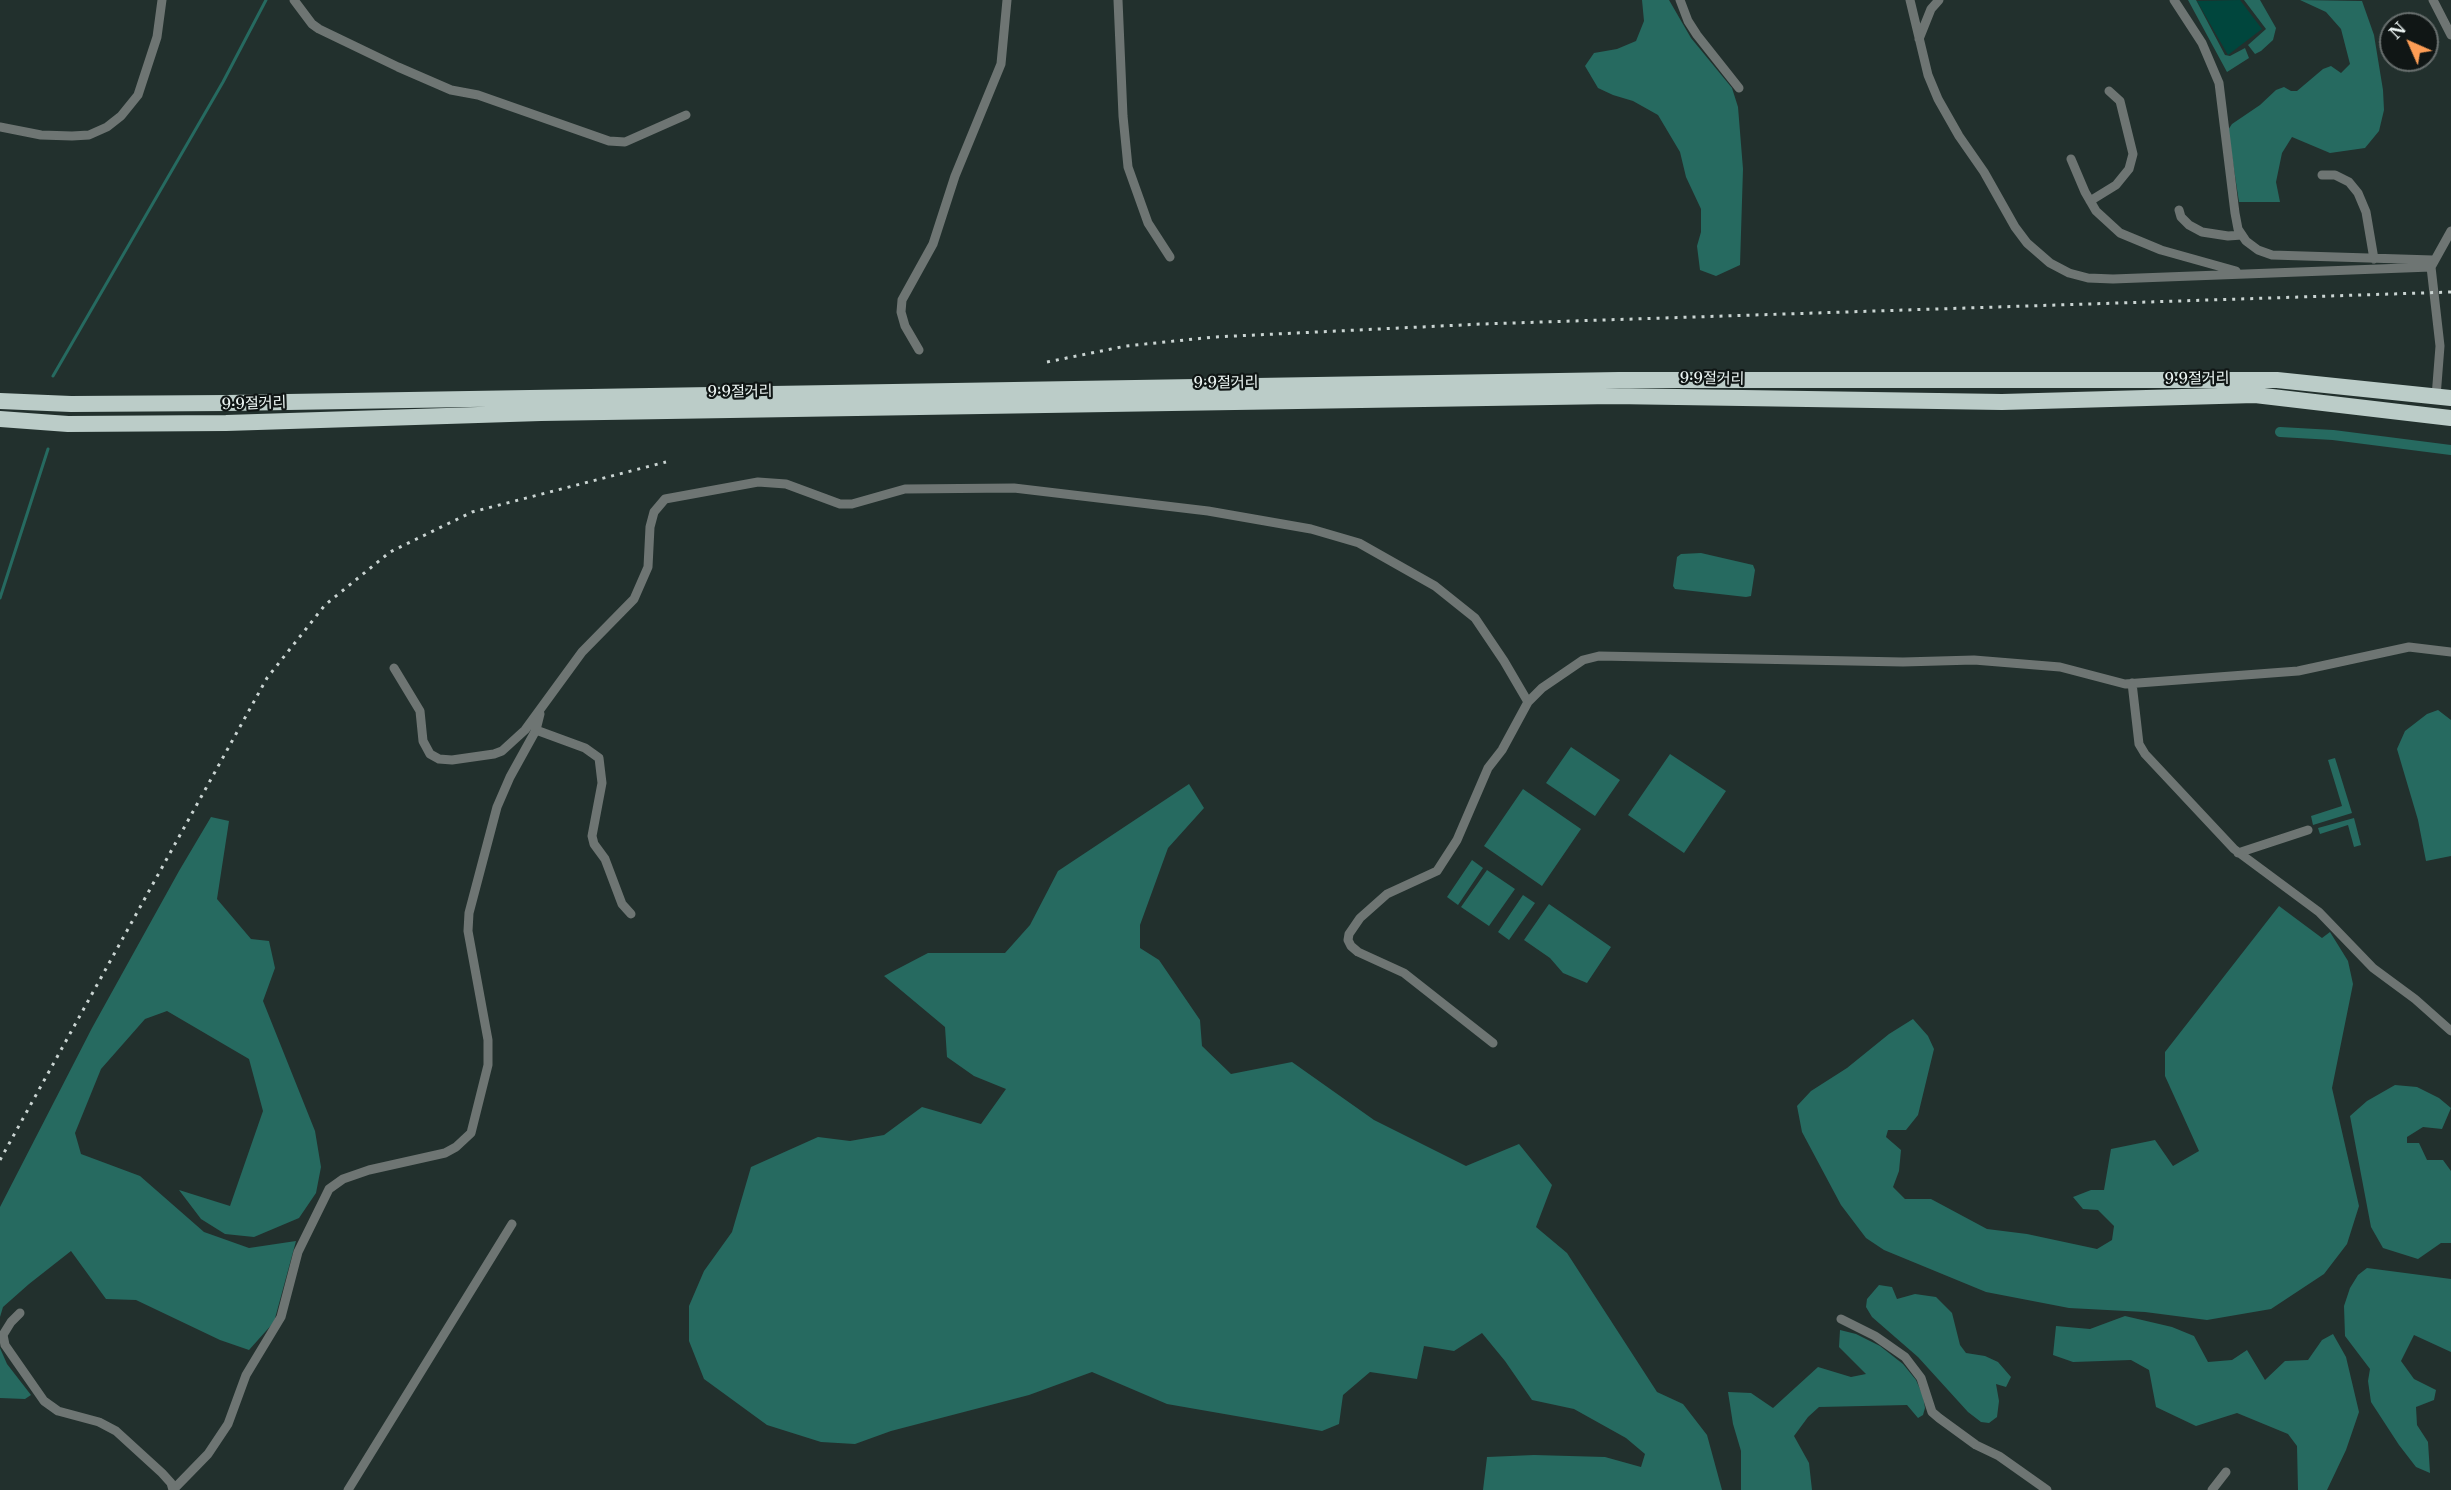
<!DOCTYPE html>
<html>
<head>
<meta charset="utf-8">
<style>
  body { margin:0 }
  #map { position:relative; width:2451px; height:1490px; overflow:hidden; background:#22302d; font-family:"Libre Baskerville",serif }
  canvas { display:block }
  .north { position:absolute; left:2379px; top:12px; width:60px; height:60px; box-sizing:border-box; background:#101615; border:2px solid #686f6e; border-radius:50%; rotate:315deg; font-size:16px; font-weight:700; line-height:24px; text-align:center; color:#ecf5f3 }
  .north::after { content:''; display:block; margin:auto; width:21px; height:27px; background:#fd9d55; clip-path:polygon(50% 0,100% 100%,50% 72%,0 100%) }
</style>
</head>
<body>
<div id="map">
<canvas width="2451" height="1490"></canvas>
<div class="north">N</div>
</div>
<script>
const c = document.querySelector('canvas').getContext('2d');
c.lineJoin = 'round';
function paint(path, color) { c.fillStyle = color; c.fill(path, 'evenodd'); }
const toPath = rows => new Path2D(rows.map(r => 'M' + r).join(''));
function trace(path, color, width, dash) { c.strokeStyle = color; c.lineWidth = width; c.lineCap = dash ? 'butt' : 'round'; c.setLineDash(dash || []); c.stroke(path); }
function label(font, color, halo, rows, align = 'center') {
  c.font = font + ' "Libre Baskerville","Noto Sans KR",serif'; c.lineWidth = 4.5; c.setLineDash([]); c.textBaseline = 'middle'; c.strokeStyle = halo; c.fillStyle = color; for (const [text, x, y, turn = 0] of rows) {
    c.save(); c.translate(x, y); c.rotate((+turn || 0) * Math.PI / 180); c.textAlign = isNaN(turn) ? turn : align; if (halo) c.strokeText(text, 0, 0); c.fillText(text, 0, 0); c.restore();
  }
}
paint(toPath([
  [2240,0,2262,29,2228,55,2197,1]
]), '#00463d');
paint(toPath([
  [1642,0,1669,0,1691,38,1732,88,1738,107,1743,169,1740,265,1716,276,1700,270,1697,246,1701,232,1701,209,1686,177,1680,152,1658,115,1633,101,1613,95,1598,88,1585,66,1594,53,1617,49,1636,41,1644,21],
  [2188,0,2196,0,2225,55,2230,56,2245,48,2249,58,2227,72],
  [2244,0,2260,0,2276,28,2273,40,2261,51,2255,54,2248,45,2266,29],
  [2300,0,2362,1,2374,35,2383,90,2384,110,2379,131,2365,148,2330,153,2292,137,2282,153,2276,182,2280,202,2239,202,2228,130,2232,124,2260,105,2276,90,2284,87,2291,91,2297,91,2323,69,2331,66,2341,73,2350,64,2341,29,2326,12],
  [1701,553,1753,565,1755,570,1751,596,1746,597,1675,589,1673,586,1677,557,1681,554],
  [2438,710,2451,720,2451,856,2426,861,2418,820,2397,749,2405,731,2427,714],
  [1571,747,1620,780,1595,816,1546,783],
  [1670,754,1726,791,1684,853,1628,815],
  [2335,758,2352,813,2313,825,2311,816,2342,806,2328,760],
  [1189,784,1204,808,1168,848,1140,925,1140,948,1159,960,1200,1020,1202,1046,1231,1074,1292,1062,1374,1120,1466,1166,1519,1144,1552,1185,1536,1227,1567,1253,1657,1392,1683,1404,1707,1435,1722,1490,1483,1490,1487,1457,1534,1455,1605,1457,1641,1467,1645,1454,1626,1438,1574,1409,1532,1400,1505,1361,1482,1333,1454,1351,1424,1346,1417,1379,1370,1372,1343,1395,1339,1424,1322,1431,1167,1404,1092,1372,1029,1395,891,1431,855,1444,821,1442,767,1425,704,1379,689,1341,689,1306,704,1271,732,1232,751,1167,818,1137,850,1141,884,1135,922,1107,981,1124,1006,1089,974,1076,947,1057,945,1027,884,976,928,953,1005,953,1030,925,1058,871],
  [1523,789,1581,829,1542,886,1484,846],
  [211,817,229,821,217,899,251,939,269,941,275,968,263,1001,315,1131,321,1167,316,1193,299,1218,254,1237,225,1234,201,1219,179,1190,230,1206,263,1111,249,1059,167,1011,145,1019,101,1069,75,1133,81,1154,140,1176,204,1232,249,1248,296,1241,274,1322,249,1350,220,1340,136,1300,106,1299,71,1251,29,1284,3,1307,0,1317,0,1207,92,1028,179,871],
  [2354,818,2361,845,2354,847,2348,825,2320,834,2318,828],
  [1472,860,1483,868,1458,905,1447,897],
  [1487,870,1515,889,1489,926,1461,907],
  [1523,895,1535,903,1509,940,1498,932],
  [1549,904,1611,947,1587,983,1563,973,1550,958,1524,940],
  [2279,906,2322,938,2330,932,2348,961,2353,984,2332,1088,2359,1206,2347,1244,2324,1274,2271,1309,2207,1320,2145,1312,2069,1308,1986,1292,1884,1250,1866,1238,1841,1205,1802,1132,1797,1106,1811,1091,1847,1068,1889,1034,1913,1019,1928,1036,1934,1049,1918,1115,1906,1130,1888,1130,1886,1137,1901,1150,1899,1171,1893,1187,1905,1199,1931,1199,1987,1229,2027,1234,2097,1249,2112,1240,2114,1226,2098,1210,2083,1209,2073,1197,2091,1190,2104,1190,2111,1149,2155,1140,2173,1166,2199,1151,2165,1076,2165,1052],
  [2395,1085,2417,1087,2439,1098,2451,1108,2442,1129,2423,1127,2407,1137,2407,1143,2419,1143,2427,1160,2443,1160,2451,1171,2451,1243,2441,1243,2418,1259,2383,1248,2371,1227,2350,1116,2367,1101],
  [2367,1268,2451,1279,2451,1352,2414,1335,2401,1361,2414,1379,2436,1390,2434,1400,2416,1407,2417,1425,2428,1442,2430,1473,2416,1467,2399,1445,2371,1402,2368,1381,2370,1369,2345,1336,2344,1306,2350,1288,2358,1275],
  [1879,1285,1892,1287,1897,1299,1915,1294,1936,1297,1952,1313,1960,1345,1966,1353,1985,1356,1998,1362,2011,1377,2006,1387,1996,1384,1999,1401,1997,1417,1989,1423,1981,1422,1968,1412,1918,1357,1872,1317,1866,1307,1867,1299],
  [2125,1316,2172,1327,2194,1336,2208,1362,2232,1360,2247,1350,2265,1380,2285,1361,2308,1360,2322,1340,2333,1334,2346,1357,2359,1412,2346,1450,2327,1490,2298,1490,2297,1446,2288,1434,2237,1413,2196,1426,2156,1407,2149,1370,2131,1360,2073,1362,2053,1355,2056,1326,2090,1329],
  [1840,1330,1856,1334,1880,1346,1903,1364,1916,1380,1923,1396,1925,1408,1923,1415,1918,1418,1907,1405,1819,1407,1808,1417,1794,1436,1809,1463,1812,1490,1741,1490,1741,1451,1733,1424,1728,1392,1751,1393,1773,1408,1818,1367,1851,1377,1866,1374,1839,1347],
  [0,1348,7,1364,31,1395,25,1399,0,1398]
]), '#266a60');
trace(toPath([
  [53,376,223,82,266,0],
  [0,598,48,449]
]), '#266a60', 3);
trace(toPath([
  [2280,432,2333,435,2451,450]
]), '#266a60', 10);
trace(toPath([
  [294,0,312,24,319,29,398,67,451,90,478,95,609,141,625,142,686,115],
  [1118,0,1123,116,1128,167,1148,223,1170,257],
  [1680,0,1688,21,1697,35,1739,88],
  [1910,0,1928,75,1938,99,1959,136,1984,172,2015,227,2027,243,2050,263,2069,273,2088,278,2113,279,2431,267],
  [2174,0,2202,43,2219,83,2235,213,2238,229,2246,241,2258,250,2272,255,2433,260],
  [2433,0,2451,35],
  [1919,39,1931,9,1939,0],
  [0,127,41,135,72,136,89,135,107,127,121,116,138,95,157,37,162,0],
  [2071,159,2085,192,2096,211,2120,233,2161,250,2236,271],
  [2322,175,2335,175,2349,182,2358,193,2366,212,2374,259],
  [2090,201,2116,185,2129,169,2133,154,2120,101,2109,91],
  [2179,210,2181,217,2189,225,2202,232,2228,236,2242,235],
  [919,350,905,326,901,312,902,300,933,244,955,176,1001,64,1007,0],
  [2436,397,2440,346,2431,267,2451,231],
  [394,668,420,711,423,741,430,754,439,759,452,760,494,754,502,751,525,730,582,652,634,599,648,567,650,527,654,512,665,499,758,482,786,484,840,504,852,504,905,489,1014,488,1208,511,1311,529,1359,543,1435,586,1475,618,1504,661,1528,702],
  [2132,683,2139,744,2145,754,2234,849,2319,912,2373,968,2415,999,2451,1031],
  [536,730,585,748,599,758,602,783,592,836,594,844,605,859,622,904,631,914],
  [2238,853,2308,830],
  [1493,1043,1404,973,1358,952,1351,946,1348,940,1349,934,1360,918,1387,894,1437,871,1457,840,1488,768,1502,750,1528,702,1542,688,1583,660,1599,656,1903,662,1974,660,2060,667,2125,684,2298,671,2409,647,2451,652],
  [20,1313,11,1322,3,1335,5,1345,44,1401,58,1411,99,1422,116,1431,162,1473,171,1483,173,1490],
  [1841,1319,1875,1336,1905,1357,1921,1378,1932,1412,1939,1418,1976,1445,1999,1456,2047,1490],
  [173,1490,208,1454,228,1424,246,1375,281,1317,298,1252,329,1189,343,1179,369,1170,445,1153,456,1147,471,1133,488,1065,488,1040,468,931,469,913,497,807,510,777,536,730,540,714],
  [348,1490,512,1224],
  [2212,1490,2226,1472]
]), '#6e7573', 9);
trace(toPath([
  [0,401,71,404,227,403,1619,380,2277,380,2451,398],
  [0,419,68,424,226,423,541,413,1613,396,2002,402,2255,395,2451,418]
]), '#bbccc8', 16);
trace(toPath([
  [1047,362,1126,346,1214,337,1482,324,2451,292],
  [0,1160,267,678,325,605,390,552,472,512,666,462]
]), '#cad4d2', 3, [3, 6]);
label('15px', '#ecf5f3', '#101615', [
  ["9·9절거리",1712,379,1],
  ["9·9절거리",2197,379,-1],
  ["9·9절거리",1226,383,-1],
  ["9·9절거리",740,392,-1],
  ["9·9절거리",254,404,-2]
]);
</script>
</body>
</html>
